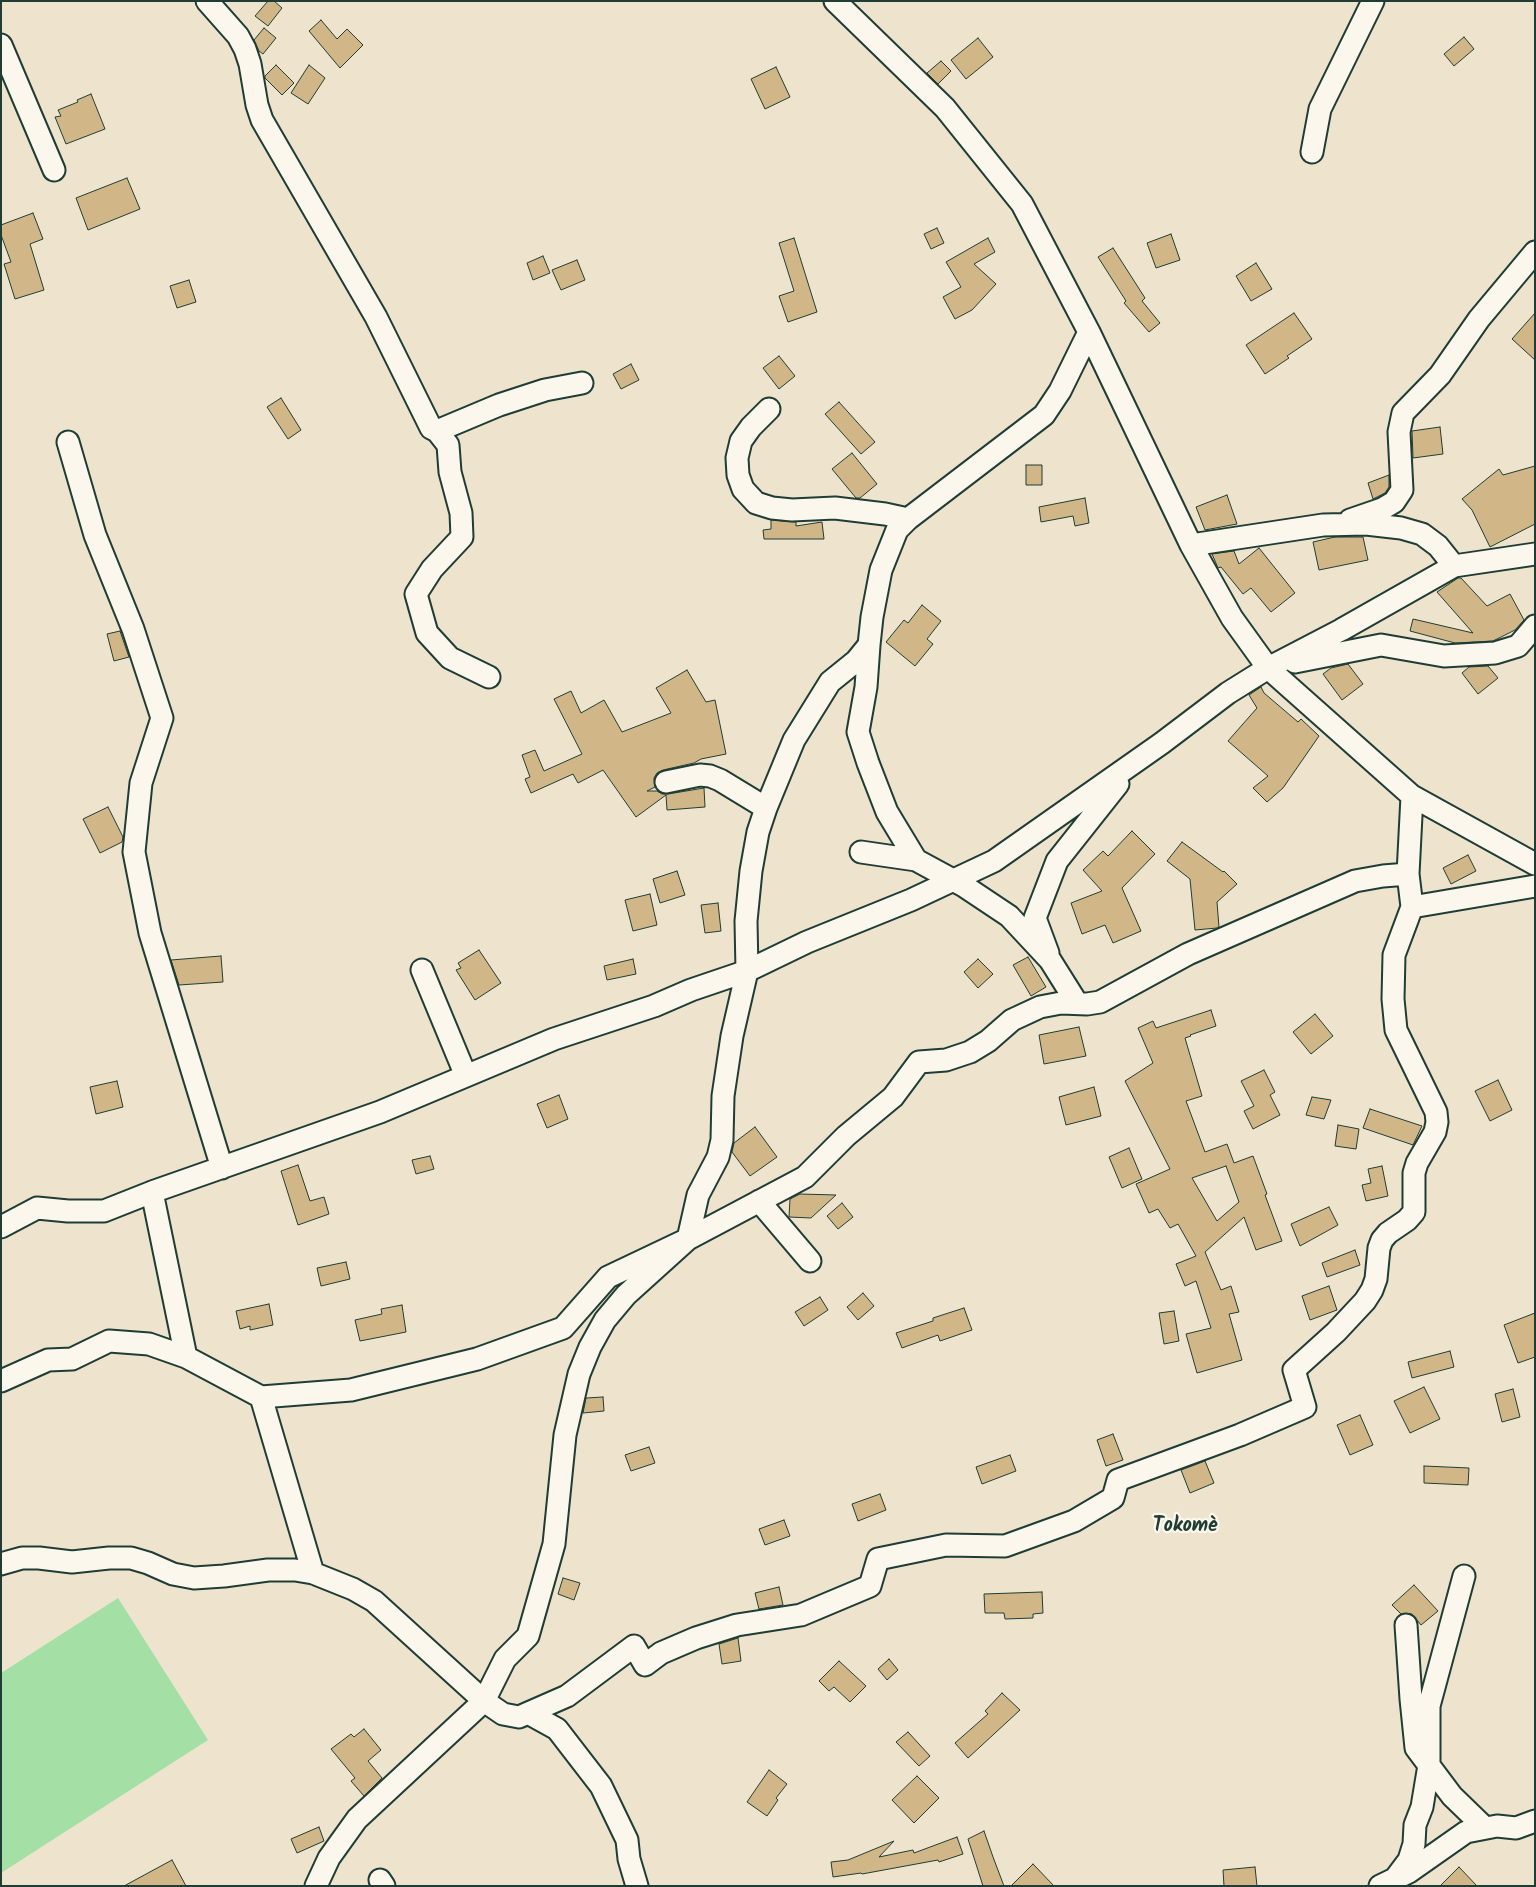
<!DOCTYPE html>
<html>
<head>
<meta charset="utf-8">
<style>
  body { margin:0 }
  #map { position:relative; width:1536px; height:1887px; overflow:hidden; background:#eee4ce; font-family:Kalam,sans-serif }
  canvas { display:block }
  .frame { position:absolute; inset:0; border:2px solid #1f3d34; pointer-events:none }
</style>
</head>
<body>
<div id="map">
<canvas width="1536" height="1887"></canvas>
<div class="frame"></div>
</div>
<script>
const c = document.querySelector('canvas').getContext('2d');
c.lineJoin = 'round';
function paint(path, color) { c.fillStyle = color; c.fill(path, 'evenodd'); }
const toPath = rows => new Path2D(rows.map(r => 'M' + r).join(''));
function trace(path, color, width, dash) { c.strokeStyle = color; c.lineWidth = width; c.lineCap = dash ? 'butt' : 'round'; c.setLineDash(dash || []); c.stroke(path); }
function label(font, color, halo, rows, align = 'center') {
  c.font = font + ' Kalam,sans-serif'; c.lineWidth = 4.5; c.setLineDash([]); c.textBaseline = 'middle'; c.strokeStyle = halo; c.fillStyle = color; for (const [text, x, y, turn = 0] of rows) {
    c.save(); c.translate(x, y); c.rotate((+turn || 0) * Math.PI / 180); c.textAlign = isNaN(turn) ? turn : align; if (halo) c.strokeText(text, 0, 0); c.fillText(text, 0, 0); c.restore();
  }
}
paint(toPath([
  [118,1598,208,1740,1,1873,1,1673]
]), '#a4e0a6');
const building = toPath([
  [268,1,274,1,282,8,268,26,255,16,268,1],
  [321,20,337,39,347,29,363,45,340,68,309,31,321,20],
  [264,28,276,38,263,54,259,51,254,40,264,28],
  [1464,37,1474,49,1454,66,1444,54,1464,37],
  [978,38,993,57,966,79,951,60,978,38],
  [941,61,951,71,938,84,927,73,941,61],
  [276,65,294,83,282,95,265,78,265,76,276,65],
  [309,65,325,78,308,104,291,93,309,65],
  [776,67,790,97,765,109,751,79,776,67],
  [91,94,105,129,66,144,55,117,61,116,58,110,78,102,77,100,91,94],
  [127,178,140,209,88,230,76,198,127,178],
  [33,213,43,239,30,244,44,290,15,299,4,264,11,262,1,235,1,225,33,213],
  [937,228,944,243,931,249,924,234,937,228],
  [1171,234,1180,260,1156,268,1147,243,1171,234],
  [794,238,817,312,788,322,779,296,794,291,779,243,794,238],
  [988,238,995,252,974,264,996,284,972,310,955,319,943,297,961,287,946,262,988,238],
  [1113,248,1145,298,1142,301,1160,323,1149,332,1124,303,1126,301,1098,257,1113,248],
  [543,256,550,273,533,280,527,263,543,256],
  [577,260,585,280,561,290,552,270,577,260],
  [1256,263,1272,289,1251,301,1236,276,1256,263],
  [189,280,196,302,177,308,170,286,189,280],
  [1294,313,1312,339,1287,356,1289,358,1265,374,1246,345,1294,313],
  [1535,313,1535,360,1512,339,1535,313],
  [779,356,795,376,779,389,763,368,779,356],
  [631,364,639,380,621,389,613,374,631,364],
  [281,398,301,430,288,439,267,407,281,398],
  [839,402,875,442,861,454,825,414,839,402],
  [1440,427,1443,454,1413,458,1412,431,1440,427],
  [852,453,877,484,860,498,856,498,832,469,852,453],
  [1026,465,1042,465,1042,485,1026,485,1026,465],
  [1535,466,1535,524,1490,547,1472,510,1462,499,1499,469,1503,475,1535,466],
  [1389,475,1389,487,1385,493,1373,499,1368,483,1389,475],
  [1227,495,1237,524,1205,530,1196,507,1227,495],
  [1085,498,1089,523,1075,526,1073,516,1041,522,1039,507,1085,498],
  [771,520,796,522,796,526,822,522,824,539,764,539,763,530,771,529,771,520],
  [1335,537,1363,537,1368,560,1319,570,1313,542,1335,537],
  [1259,548,1295,593,1271,612,1251,588,1243,594,1221,567,1218,568,1212,554,1234,551,1239,564,1259,548],
  [1458,578,1461,578,1487,606,1510,594,1524,620,1515,630,1493,641,1455,643,1410,631,1413,619,1473,633,1437,592,1458,578],
  [922,605,941,621,927,639,933,644,915,666,886,642,904,620,908,623,922,605],
  [120,631,129,657,114,661,107,634,120,631],
  [1348,664,1363,684,1342,700,1323,674,1331,668,1348,664],
  [1488,666,1498,678,1478,694,1462,673,1469,667,1488,666],
  [687,670,706,702,715,700,726,754,701,759,694,763,663,770,657,773,654,778,655,787,647,791,657,791,662,794,668,794,704,788,705,807,667,810,666,795,636,817,603,770,578,783,573,774,531,793,525,779,530,777,522,755,535,750,544,771,582,754,554,699,571,691,581,713,604,700,622,732,671,713,656,688,687,670],
  [1261,687,1264,693,1298,722,1301,719,1319,736,1283,788,1267,802,1253,788,1268,776,1228,741,1257,708,1249,695,1261,687],
  [108,807,123,837,122,842,100,853,83,819,108,807],
  [1132,831,1155,854,1122,888,1141,931,1113,943,1105,925,1082,934,1071,903,1102,891,1083,870,1103,851,1108,856,1132,831],
  [1182,842,1223,872,1224,871,1237,884,1217,902,1219,927,1217,928,1195,930,1190,879,1167,861,1182,842],
  [1468,855,1476,871,1451,884,1443,868,1468,855],
  [677,871,685,895,660,903,653,879,677,871],
  [650,894,657,925,633,931,625,900,650,894],
  [718,903,721,931,705,933,701,905,718,903],
  [479,950,501,983,475,1000,456,970,461,968,458,963,479,950],
  [221,956,223,982,179,985,171,960,221,956],
  [1028,957,1046,987,1031,996,1013,965,1028,957],
  [633,959,636,974,607,980,604,966,633,959],
  [978,959,993,974,978,988,964,972,978,959],
  [1211,1010,1216,1026,1190,1035,1191,1036,1185,1038,1202,1096,1186,1101,1205,1152,1227,1144,1234,1163,1253,1156,1267,1194,1265,1195,1282,1241,1256,1250,1244,1217,1205,1252,1221,1290,1231,1286,1239,1312,1229,1314,1242,1360,1197,1373,1186,1334,1211,1328,1196,1281,1185,1286,1176,1264,1196,1256,1178,1224,1170,1228,1158,1209,1149,1213,1136,1184,1170,1169,1125,1081,1153,1063,1138,1028,1153,1021,1156,1028,1211,1010],
  [1226,1166,1239,1202,1217,1221,1192,1178,1226,1166],
  [1315,1014,1333,1036,1311,1054,1293,1032,1315,1014],
  [1079,1027,1086,1056,1044,1064,1039,1035,1079,1027],
  [1264,1070,1275,1092,1270,1095,1280,1115,1253,1129,1244,1111,1254,1106,1241,1081,1264,1070],
  [1498,1080,1512,1110,1490,1121,1475,1091,1498,1080],
  [117,1081,123,1107,96,1114,90,1087,117,1081],
  [1094,1087,1101,1116,1066,1125,1059,1097,1094,1087],
  [559,1095,568,1119,547,1128,537,1104,559,1095],
  [1312,1097,1331,1100,1324,1119,1306,1115,1312,1097],
  [1370,1109,1422,1126,1413,1145,1363,1128,1370,1109],
  [1338,1125,1359,1129,1356,1149,1335,1146,1338,1125],
  [755,1127,777,1157,750,1176,732,1152,734,1143,755,1127],
  [1129,1148,1142,1179,1122,1188,1109,1157,1129,1148],
  [430,1156,434,1169,416,1174,412,1160,430,1156],
  [298,1165,310,1201,324,1197,329,1214,298,1225,281,1171,298,1165],
  [1382,1166,1388,1196,1366,1201,1362,1185,1371,1183,1368,1169,1382,1166],
  [800,1194,836,1195,811,1218,789,1217,790,1199,800,1194],
  [842,1203,853,1217,838,1229,827,1216,842,1203],
  [1329,1207,1338,1225,1300,1246,1291,1224,1329,1207],
  [1355,1250,1360,1265,1327,1277,1322,1263,1355,1250],
  [346,1262,350,1279,321,1286,317,1268,346,1262],
  [1329,1286,1337,1310,1310,1320,1302,1296,1329,1286],
  [863,1293,874,1306,858,1320,847,1307,863,1293],
  [820,1297,828,1310,804,1326,795,1312,820,1297],
  [269,1304,273,1325,250,1330,250,1326,240,1329,236,1311,269,1304],
  [402,1305,406,1332,360,1341,355,1320,382,1314,381,1309,402,1305],
  [964,1308,972,1330,940,1341,938,1335,902,1348,896,1333,933,1321,933,1318,964,1308],
  [1174,1311,1179,1341,1164,1344,1159,1313,1174,1311],
  [1535,1313,1535,1357,1518,1363,1504,1325,1535,1313],
  [1450,1351,1454,1367,1412,1378,1408,1362,1450,1351],
  [1424,1387,1440,1419,1410,1433,1394,1401,1424,1387],
  [1513,1389,1520,1417,1502,1422,1495,1394,1513,1389],
  [603,1397,604,1411,583,1413,586,1398,603,1397],
  [1360,1415,1373,1445,1350,1455,1337,1425,1360,1415],
  [1113,1434,1123,1460,1106,1466,1097,1440,1113,1434],
  [649,1447,655,1463,631,1471,625,1455,649,1447],
  [1010,1455,1016,1471,982,1484,976,1467,1010,1455],
  [1205,1461,1214,1483,1190,1493,1181,1470,1205,1461],
  [1424,1466,1469,1468,1468,1485,1424,1483,1424,1466],
  [880,1494,886,1510,858,1521,852,1504,880,1494],
  [784,1520,790,1536,765,1545,759,1529,784,1520],
  [563,1578,580,1583,574,1600,558,1594,563,1578],
  [1414,1585,1438,1611,1421,1625,1412,1614,1401,1614,1392,1605,1414,1585],
  [779,1587,783,1605,759,1609,755,1593,779,1587],
  [1042,1592,1043,1613,1033,1614,1033,1618,1005,1619,1004,1613,985,1613,984,1594,1042,1592],
  [738,1638,741,1661,722,1664,719,1644,738,1638],
  [889,1659,898,1670,887,1680,878,1669,889,1659],
  [839,1661,866,1686,850,1702,834,1687,829,1691,819,1681,839,1661],
  [1002,1693,1020,1710,968,1758,955,1743,988,1714,985,1711,1002,1693],
  [364,1729,381,1750,368,1761,382,1778,364,1796,351,1781,355,1778,331,1749,351,1734,354,1737,364,1729],
  [908,1732,930,1756,919,1766,896,1742,908,1732],
  [769,1770,787,1784,776,1798,778,1800,767,1816,747,1802,769,1770],
  [917,1776,939,1798,914,1823,892,1800,917,1776],
  [319,1827,324,1841,297,1853,291,1839,319,1827],
  [984,1831,993,1857,1004,1886,983,1886,968,1839,984,1831],
  [957,1837,963,1854,939,1862,938,1860,862,1874,861,1873,833,1877,831,1862,848,1860,894,1841,879,1857,913,1850,914,1853,957,1837],
  [172,1860,186,1886,124,1886,172,1860],
  [1033,1864,1054,1886,1011,1886,1033,1864],
  [1255,1867,1257,1886,1224,1886,1223,1870,1255,1867],
  [1459,1867,1477,1886,1440,1886,1459,1867]
]);
paint(building, '#d1b787');
trace(building, '#1f3d34', 1);
const minor = toPath([
  [207,1,238,36,245,49,250,64,257,105,262,120,376,317,431,428,437,431,499,405,545,390,582,383],
  [835,1,945,108,1022,204,1089,332,1191,545,1323,525,1366,524,1401,528,1422,534,1438,546,1454,566],
  [1,45,54,170],
  [1312,152,1320,109,1373,1],
  [769,409,751,427,741,441,737,458,738,475,743,489,756,503,772,508,792,510,835,508,885,514,908,519],
  [437,431,448,445,450,472,461,513,462,537,432,569,416,594,427,633,450,658,489,677],
  [68,442,95,535,133,629,162,718,141,783,134,852,150,933,222,1168],
  [1350,520,1382,509,1394,502,1402,490,1399,432,1403,413,1440,375,1479,319,1535,252],
  [1191,545,1232,618,1268,668,1412,796,1535,864],
  [869,645,866,687,858,732,868,763,887,812,916,860],
  [1295,662,1381,645,1444,656,1495,653,1518,646,1535,626],
  [666,782,700,775,710,776,720,780,766,808],
  [861,852,916,860,964,886,1009,916,1050,960,1077,1003],
  [1412,907,1535,886],
  [1048,953,1035,918,1057,861,1118,784],
  [422,970,466,1076],
  [152,1192,186,1357],
  [759,1201,810,1261],
  [1,1227,37,1208,68,1211,104,1211,152,1192,380,1112,554,1039,654,1006,691,990,747,971,807,942,911,900,994,861,1162,743,1228,693,1268,668,1341,630,1454,566,1535,554],
  [1,1381,48,1360,72,1359,109,1341,149,1344,186,1357,261,1397,351,1390,477,1359,563,1328,608,1277,688,1239,805,1177,846,1136,893,1097,919,1062,946,1060,970,1052,988,1041,1012,1020,1040,1007,1061,1003,1087,1004,1100,1002,1188,954,1355,881,1383,876,1408,874],
  [261,1397,313,1573],
  [1,1564,22,1558,39,1558,72,1562,109,1558,131,1558,148,1563,173,1574,194,1578,224,1576,268,1570,295,1570,313,1573,353,1589,374,1601,484,1701,503,1714,519,1717,567,1696,634,1646,645,1665,661,1653,696,1638,737,1625,801,1615,870,1586,878,1559,946,1545,1005,1546,1074,1521,1113,1498,1118,1480,1240,1435,1305,1407,1294,1370,1336,1332,1365,1301,1372,1290,1376,1279,1379,1248,1382,1240,1388,1233,1407,1220,1414,1212,1414,1173,1417,1163,1435,1132,1437,1122,1436,1112,1396,1030,1393,999,1394,955,1412,907,1408,874,1412,796],
  [1406,1625,1411,1699,1416,1748,1452,1796,1484,1827],
  [528,1713,557,1729,601,1786,627,1840,629,1859,637,1886],
  [380,1880,384,1886],
  [316,1886,329,1858,357,1819,484,1701,505,1659,528,1636,554,1544,565,1435,579,1374,590,1347,605,1320,626,1295,688,1239,698,1195,718,1157,722,1140,723,1096,732,1036,747,971,746,921,751,871,758,832,766,808,794,740,830,682,856,661,869,645,872,617,881,570,897,530,908,519,1044,415,1060,391,1089,332],
  [1380,1886,1409,1872,1466,1832,1497,1826,1516,1828,1535,1821],
  [1395,1886,1397,1876,1409,1860,1414,1844,1415,1825,1422,1807,1429,1765,1429,1706,1464,1576]
]);
trace(minor, '#1f3d34', 25);
trace(minor, '#fbf7ec', 21);
label('bold 20px', '#1f3d34', '#fbf7ec', [
  ["Tokomè",1185,1528]
]);
</script>
</body>
</html>
